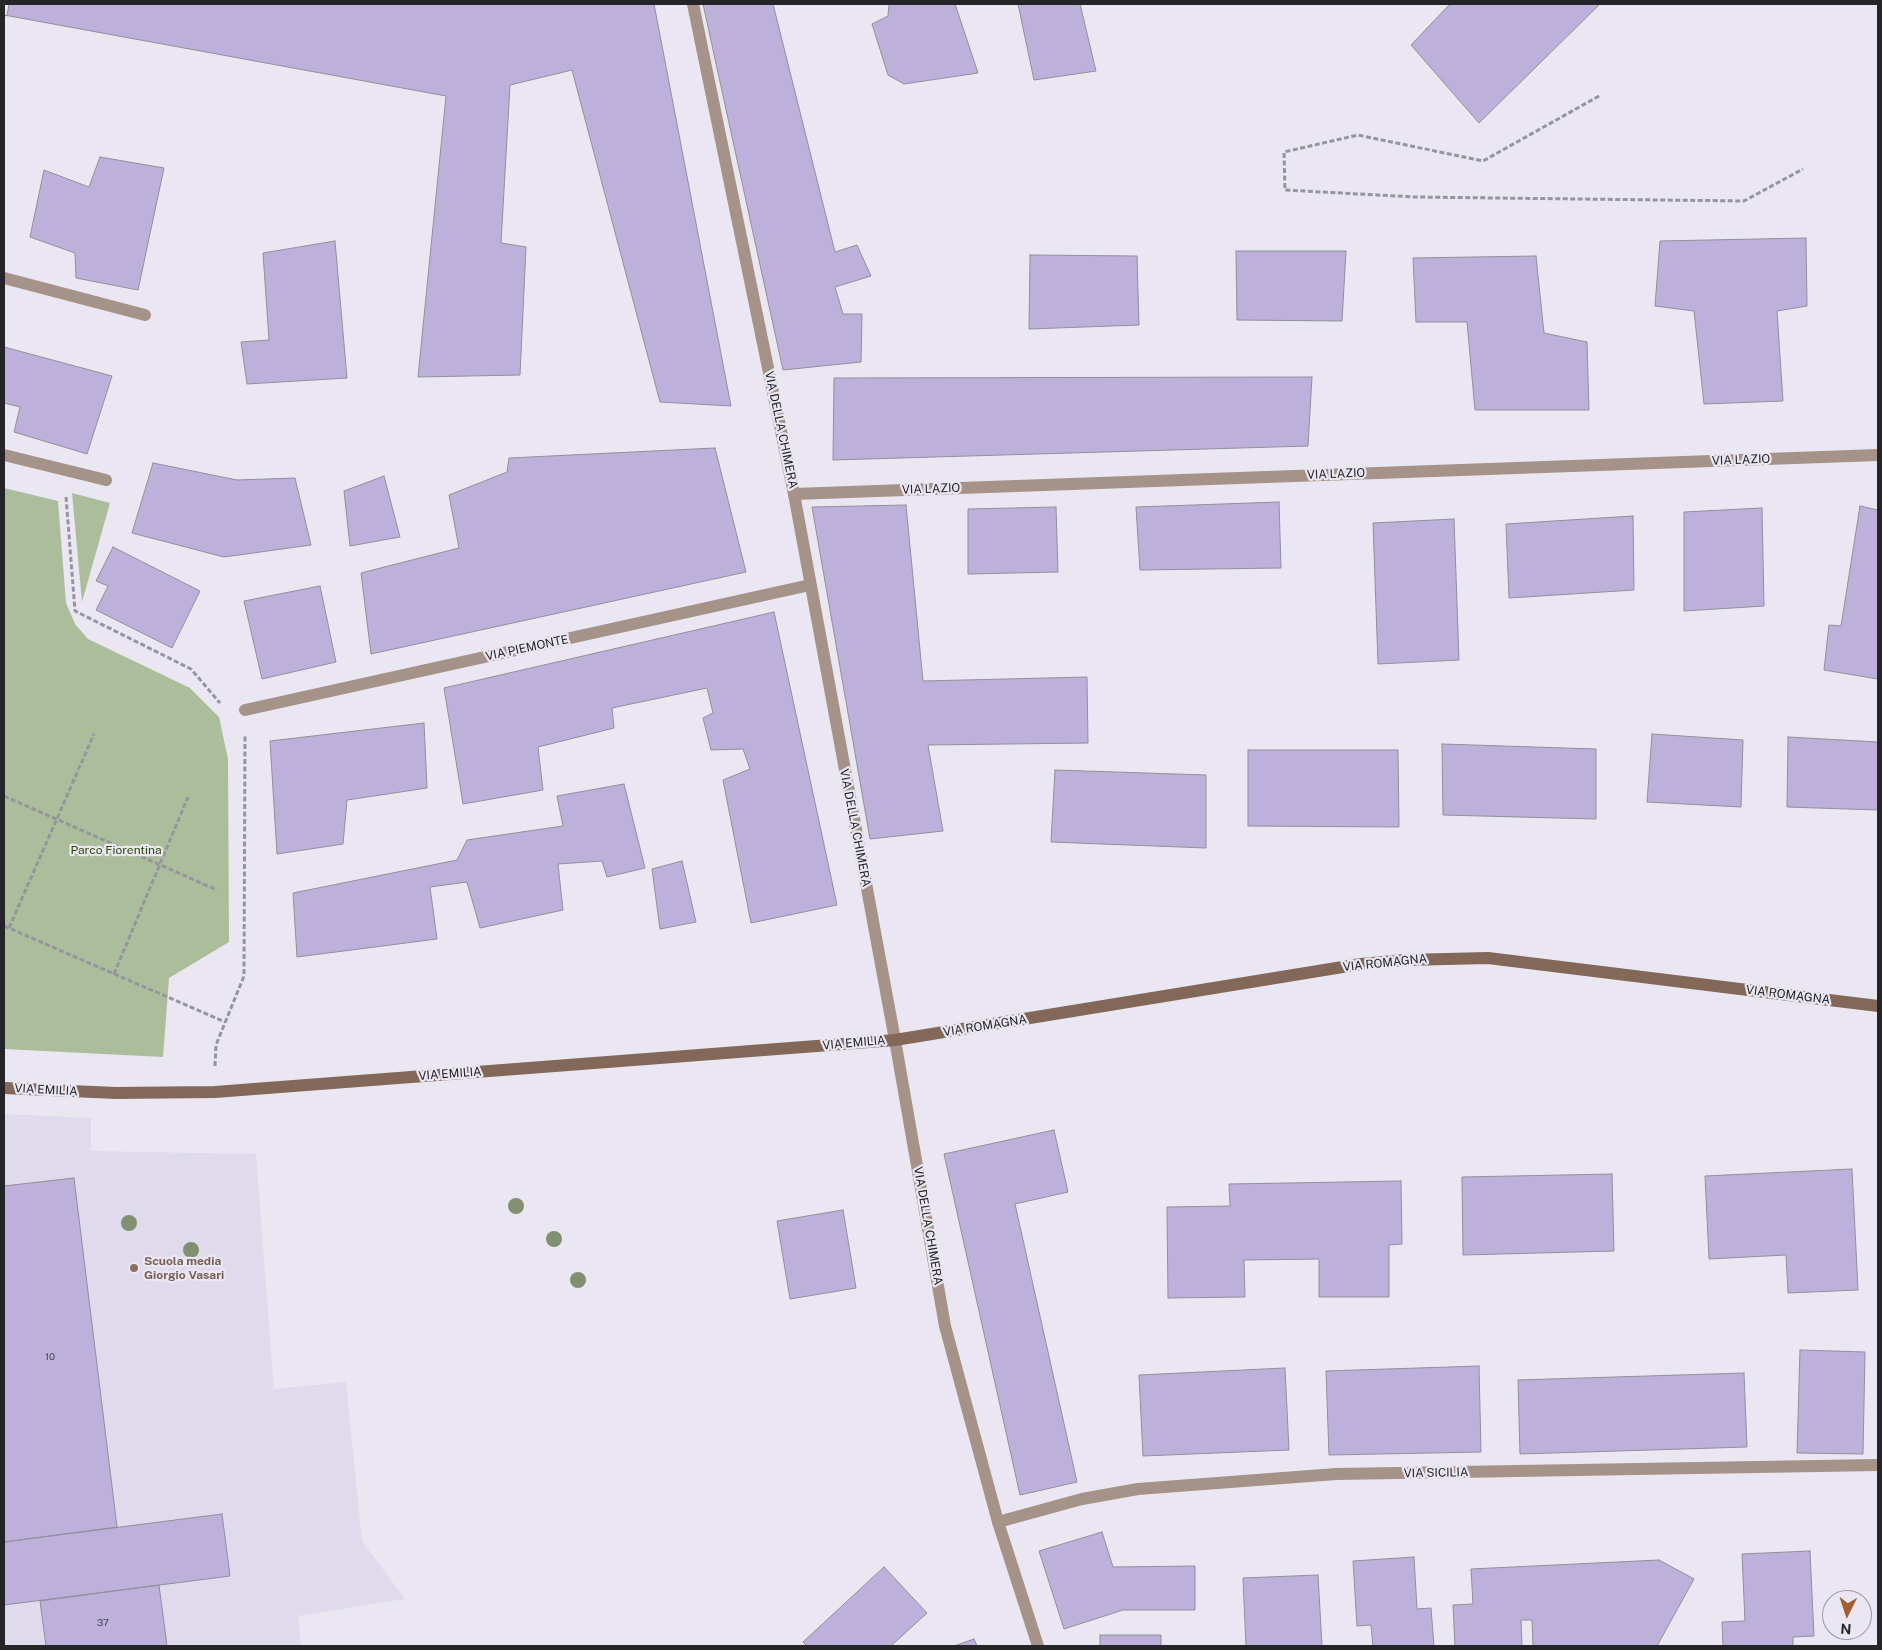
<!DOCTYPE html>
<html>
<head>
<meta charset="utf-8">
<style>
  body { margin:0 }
  #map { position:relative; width:1882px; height:1650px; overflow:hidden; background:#eae7f2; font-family:"Public Sans",sans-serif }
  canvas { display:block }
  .frame { position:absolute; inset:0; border:5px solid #252428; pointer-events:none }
  .north { position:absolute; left:1822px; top:1590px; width:50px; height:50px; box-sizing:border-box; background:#eae7f2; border:1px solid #9b99a1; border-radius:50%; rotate:184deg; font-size:14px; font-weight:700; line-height:20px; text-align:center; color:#252428 }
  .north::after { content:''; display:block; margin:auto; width:18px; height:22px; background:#a45f31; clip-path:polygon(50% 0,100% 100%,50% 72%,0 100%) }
</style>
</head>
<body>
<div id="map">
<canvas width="1882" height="1650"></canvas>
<div class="frame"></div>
<div class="north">N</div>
</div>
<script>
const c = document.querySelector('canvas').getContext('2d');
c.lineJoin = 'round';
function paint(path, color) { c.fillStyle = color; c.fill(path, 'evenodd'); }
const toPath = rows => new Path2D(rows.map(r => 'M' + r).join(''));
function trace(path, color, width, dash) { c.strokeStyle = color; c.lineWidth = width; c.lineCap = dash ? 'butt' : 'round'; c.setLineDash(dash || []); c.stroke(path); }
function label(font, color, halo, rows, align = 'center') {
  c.font = font + ' "Public Sans",sans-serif'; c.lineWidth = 4.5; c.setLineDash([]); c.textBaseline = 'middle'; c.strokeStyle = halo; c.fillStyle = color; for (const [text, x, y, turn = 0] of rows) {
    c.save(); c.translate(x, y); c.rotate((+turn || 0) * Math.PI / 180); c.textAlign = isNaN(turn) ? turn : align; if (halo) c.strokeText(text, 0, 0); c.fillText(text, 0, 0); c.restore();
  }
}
paint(toPath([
  [4,1114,91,1118,91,1151,256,1154,274,1389,346,1382,362,1541,405,1599,298,1616,301,1646,4,1646]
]), '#dfdbed');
paint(toPath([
  [4,488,58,501,66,603,75,624,88,639,190,688,219,717,228,759,229,942,169,978,163,1057,4,1049],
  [72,493,110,503,82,602]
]), '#acbd9c');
const building = toPath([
  [4,4,654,4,731,406,660,402,572,70,510,85,501,243,526,247,520,375,418,377,446,96,4,15,4,4],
  [4,4,9,4,7,16,4,15,4,4],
  [703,4,773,4,835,252,857,245,871,276,835,287,843,314,862,314,861,362,783,370,703,4],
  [889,4,955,4,978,73,904,84,888,75,872,24,888,16,889,4],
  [1018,4,1080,4,1096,71,1034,80,1018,4],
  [1450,4,1600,4,1479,123,1411,45,1450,4],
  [100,157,164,168,138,290,76,278,75,253,30,237,44,170,89,187,100,157],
  [1806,238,1807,306,1777,311,1783,401,1704,404,1694,311,1655,306,1660,241,1806,238],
  [335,241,347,378,247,384,241,342,269,340,263,253,335,241],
  [1236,251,1346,251,1342,321,1237,320,1236,251],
  [1030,255,1137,256,1139,325,1029,329,1030,255],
  [1536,256,1544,333,1587,342,1589,410,1475,410,1467,322,1416,322,1413,258,1536,256],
  [4,347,112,376,87,454,14,432,20,407,4,403,4,347],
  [1312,377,1308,446,833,460,834,378,1312,377],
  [715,448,746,572,371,654,361,573,459,548,449,495,507,472,509,458,715,448],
  [153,463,237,480,295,478,311,545,224,557,132,533,153,463],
  [384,476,400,537,350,546,344,491,384,476],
  [1279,502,1281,568,1140,570,1136,507,1279,502],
  [906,505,923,681,1087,677,1088,743,928,745,943,831,870,839,812,507,906,505],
  [1860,506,1878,510,1878,679,1824,670,1829,625,1841,626,1860,506],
  [1056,507,1058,572,968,574,968,509,1056,507],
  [1762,508,1764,606,1684,611,1684,512,1762,508],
  [1633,516,1634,590,1509,598,1506,524,1633,516],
  [1454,519,1459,660,1378,664,1373,523,1454,519],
  [113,547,200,591,172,648,96,610,108,586,96,581,113,547],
  [320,586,336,662,262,679,244,601,320,586],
  [774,612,837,905,751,923,723,780,750,769,743,749,711,750,703,718,713,713,707,688,612,708,614,728,538,747,543,790,463,804,444,688,774,612],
  [424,723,427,788,347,800,343,844,277,854,270,741,424,723],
  [1652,734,1743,740,1741,807,1647,802,1652,734],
  [1788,737,1878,742,1878,810,1787,807,1788,737],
  [1442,744,1596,749,1596,819,1443,815,1442,744],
  [1248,750,1398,750,1399,827,1248,826,1248,750],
  [1055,770,1206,775,1206,848,1051,842,1055,770],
  [624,784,645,868,607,877,602,861,558,864,563,910,480,928,467,882,430,887,437,939,297,957,293,893,457,860,467,840,563,826,557,796,624,784],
  [682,861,696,922,660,929,652,869,682,861],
  [1054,1130,1068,1192,1015,1204,1077,1482,1020,1495,944,1154,1054,1130],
  [1852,1169,1858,1290,1788,1293,1786,1255,1709,1259,1705,1176,1852,1169],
  [1612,1174,1614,1251,1463,1255,1462,1177,1612,1174],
  [74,1178,117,1527,4,1542,4,1186,74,1178],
  [1401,1181,1402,1244,1389,1245,1389,1297,1319,1297,1319,1259,1244,1260,1245,1297,1168,1298,1167,1207,1230,1206,1229,1184,1401,1181],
  [843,1210,856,1288,790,1299,777,1221,843,1210],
  [1800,1350,1865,1352,1863,1454,1797,1453,1800,1350],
  [1479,1366,1481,1452,1329,1455,1326,1371,1479,1366],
  [1285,1368,1289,1450,1143,1456,1139,1375,1285,1368],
  [1744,1373,1747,1447,1520,1454,1518,1380,1744,1373],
  [222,1514,230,1576,4,1605,4,1542,222,1514],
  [1102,1532,1113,1567,1195,1566,1195,1610,1123,1610,1064,1629,1039,1551,1102,1532],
  [1810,1551,1814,1636,1793,1637,1793,1646,1723,1646,1722,1622,1745,1621,1742,1554,1810,1551],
  [1414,1557,1417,1609,1431,1608,1434,1646,1373,1646,1371,1625,1357,1626,1353,1561,1414,1557],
  [1659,1560,1694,1579,1657,1646,1533,1646,1532,1620,1521,1620,1522,1646,1455,1646,1453,1605,1473,1604,1471,1569,1659,1560],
  [884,1567,927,1613,891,1646,807,1646,803,1642,884,1567],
  [1318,1575,1322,1646,1246,1646,1243,1578,1318,1575],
  [159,1585,167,1646,46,1646,40,1601,159,1585],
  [1100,1635,1161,1635,1161,1646,1100,1646,1100,1635],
  [974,1639,977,1646,954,1646,974,1639]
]);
paint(building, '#bdb1dc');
trace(building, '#918f98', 1);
trace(toPath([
  [1599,96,1483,161,1358,135,1284,152,1285,190,1415,197,1744,201,1803,169],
  [66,497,75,611,191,669,220,703],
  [4,796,217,890],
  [4,926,225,1022],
  [9,928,94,734],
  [114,974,188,797],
  [215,1066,216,1045,244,976,245,735]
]), '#96949c', 3, [5, 2.5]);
trace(toPath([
  [4,278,145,315],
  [4,455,106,480],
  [794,494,1878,455],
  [245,710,810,585],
  [998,1522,1082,1499,1138,1489,1336,1474,1878,1465]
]), '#a59288', 12);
trace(toPath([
  [693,4,794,494,895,1040,945,1326,998,1522,1038,1646]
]), '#a59288', 12);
trace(toPath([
  [4,1088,116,1093,215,1092,895,1040,1361,964,1404,960,1488,958,1878,1006]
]), '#836859', 12);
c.fillStyle = '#838f71';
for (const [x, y] of [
  [516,1206],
  [129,1223],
  [554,1239],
  [191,1250],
  [578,1280]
]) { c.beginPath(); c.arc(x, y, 8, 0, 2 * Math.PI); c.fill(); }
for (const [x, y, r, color] of [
  [134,1268,5,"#8d6e63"]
]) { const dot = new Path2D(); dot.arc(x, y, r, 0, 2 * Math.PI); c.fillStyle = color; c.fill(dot); trace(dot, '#eae7f2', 2); }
label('10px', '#4b4755', null, [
  ["10",50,1357],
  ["37",103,1623]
]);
label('12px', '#252428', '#eae7f2', [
  ["VIA DELLA CHIMERA",781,430,78],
  ["VIA LAZIO",1741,460,-2],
  ["VIA LAZIO",1336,474,-2],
  ["VIA LAZIO",931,489,-2],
  ["VIA PIEMONTE",527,648,-12],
  ["VIA DELLA CHIMERA",855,828,79],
  ["VIA ROMAGNA",1385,963,-6],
  ["VIA ROMAGNA",1788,995,7],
  ["VIA ROMAGNA",985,1026,-9],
  ["VIA EMILIA",854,1043,-5],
  ["VIA EMILIA",450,1074,-4],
  ["VIA EMILIA",46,1090,3],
  ["VIA DELLA CHIMERA",928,1226,80],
  ["VIA SICILIA",1436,1473,-1]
]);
label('12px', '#2e4707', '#eae7f2', [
  ["Parco Fiorentina",116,850]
]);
label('bold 12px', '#785e54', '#eae7f2', [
  ["Scuola media",144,1261],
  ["Giorgio Vasari",144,1275]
], 'left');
</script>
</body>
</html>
